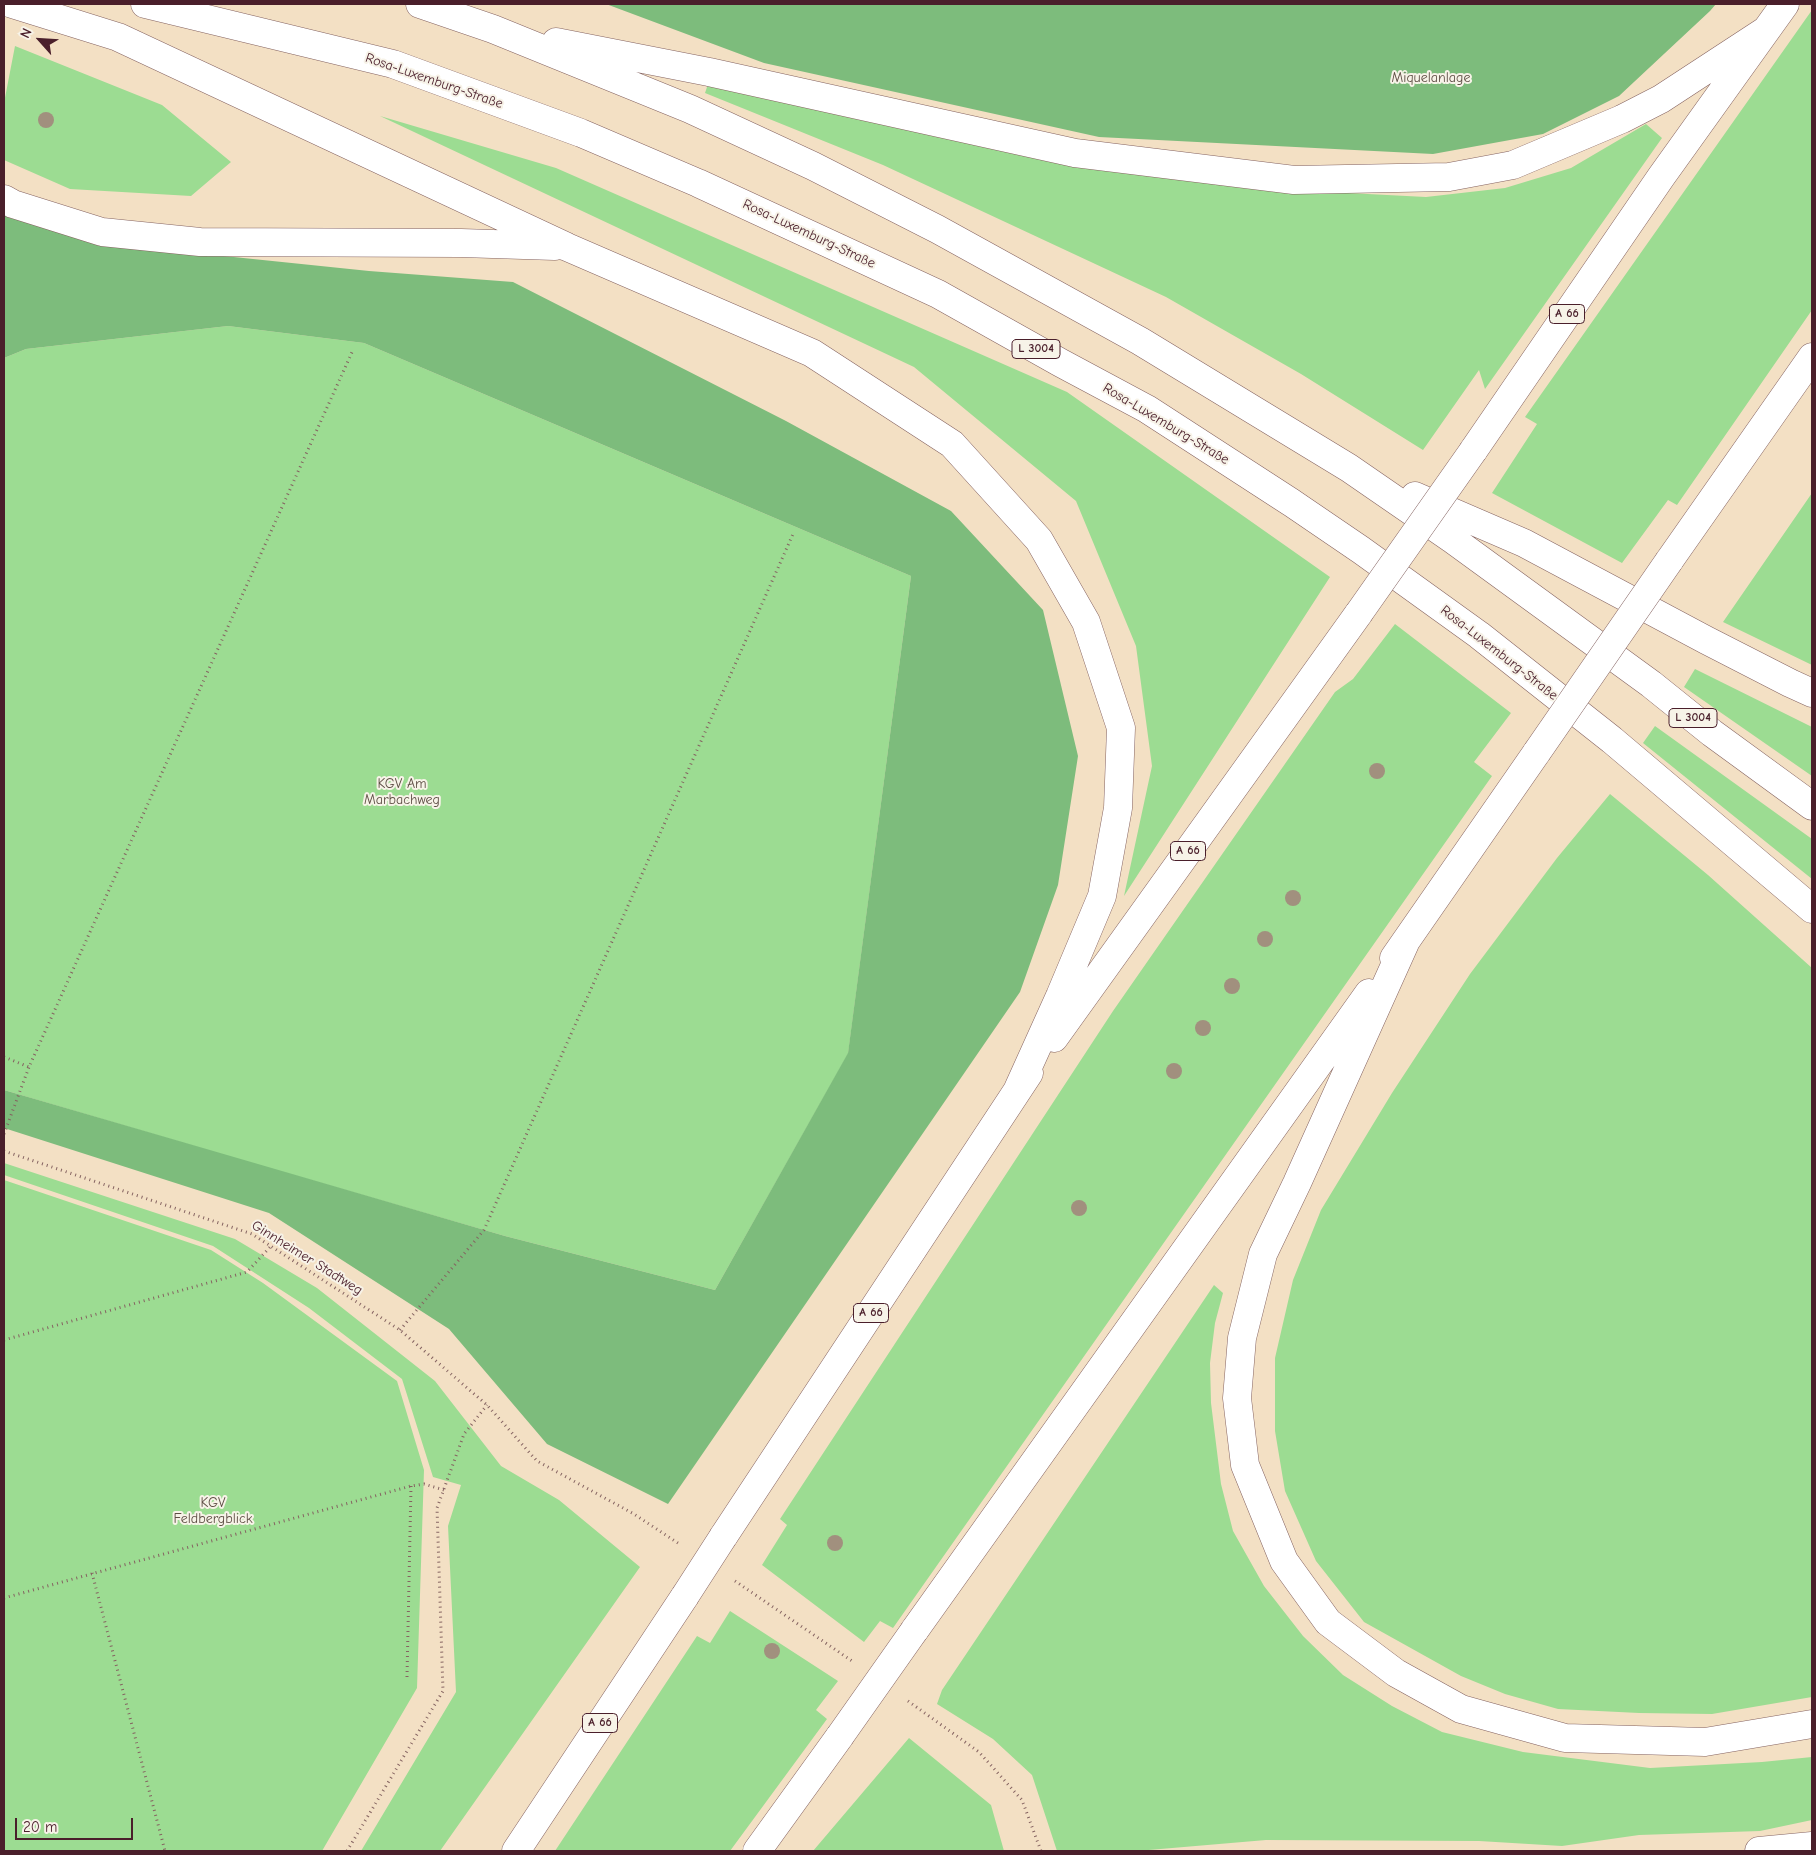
<!DOCTYPE html>
<html>
<head>
<meta charset="utf-8">
<style>
  body { margin:0 }
  #map { position:relative; width:1816px; height:1855px; overflow:hidden; background:#f3e0c4; font-family:"Comic Neue",sans-serif }
  canvas { display:block }
  .frame { position:absolute; inset:0; border:5px solid #4a1f2b; pointer-events:none }
  .north { position:absolute; left:15px; top:15px; width:50px; height:50px; -webkit-text-stroke:4px #f7f3e8; paint-order:stroke; rotate:296deg; font-size:14px; font-weight:700; line-height:20px; text-align:center; color:#4a1f2b }
  .north::after { content:''; display:block; margin:auto; width:18px; height:22px; background:#4a1f2b; clip-path:polygon(50% 0,100% 100%,50% 72%,0 100%) }
  .scale { position:absolute; left:15px; top:1818px; width:118px; height:22px; box-sizing:border-box; border:2px solid #4a1f2b; border-top:0; padding-left:6px; font-size:15px; line-height:18px; white-space:nowrap; color:#4a1f2b; -webkit-text-stroke:4px #f7f3e8; paint-order:stroke }
</style>
</head>
<body>
<div id="map">
<canvas width="1816" height="1855"></canvas>
<div class="frame"></div>
<div class="north">N</div>
<div class="scale">20 m</div>
</div>
<script>
const c = document.querySelector('canvas').getContext('2d');
c.lineJoin = 'round';
function paint(path, color) { c.fillStyle = color; c.fill(path, 'evenodd'); }
const toPath = rows => new Path2D(rows.map(r => 'M' + r).join(''));
function trace(path, color, width, dash) { c.strokeStyle = color; c.lineWidth = width; c.lineCap = dash ? 'butt' : 'round'; c.setLineDash(dash || []); c.stroke(path); }
function label(font, color, halo, rows, align = 'center') {
  c.font = font + ' "Comic Neue",sans-serif'; c.lineWidth = 4; c.setLineDash([]); c.textBaseline = 'middle'; c.strokeStyle = halo; c.fillStyle = color; for (const [text, x, y, turn = 0] of rows) {
    c.save(); c.translate(x, y); c.rotate((+turn || 0) * Math.PI / 180); c.textAlign = isNaN(turn) ? turn : align; if (halo) c.strokeText(text, 0, 0); c.fillText(text, 0, 0); c.restore();
  }
}
paint(toPath([
  [1812,10,1812,310,1677,505,1668,500,1622,563,1492,493,1537,424,1525,417],
  [15,46,162,105,231,162,191,196,70,189,4,160,4,103],
  [710,78,1270,189,1426,197,1505,188,1571,168,1646,124,1662,138,1485,389,1479,370,1423,450,1301,374,1166,297,883,165,705,93],
  [380,116,556,168,1067,392,1330,577,1124,896,1152,766,1136,646,1076,501,914,367],
  [228,326,364,343,911,576,848,1054,715,1290,505,1236,248,1162,4,1090,4,358,26,349],
  [1812,493,1812,665,1723,622],
  [1395,624,1511,713,1474,762,1492,776,893,1628,880,1621,864,1642,762,1565,787,1525,780,1519,1113,1011,1335,692,1353,679],
  [1695,669,1812,727,1812,776,1684,687],
  [1655,726,1812,839,1812,879,1643,743],
  [1610,794,1708,875,1812,968,1812,1697,1712,1714,1639,1713,1558,1709,1505,1694,1461,1676,1364,1622,1316,1561,1285,1491,1275,1431,1275,1358,1293,1280,1321,1210,1392,1093,1470,974,1557,858],
  [4,1163,235,1239,317,1288,435,1381,501,1466,559,1500,640,1567,440,1851,361,1851,456,1692,448,1526,461,1485,433,1477,402,1379,309,1308,213,1246,4,1175],
  [4,1180,211,1250,263,1283,397,1381,424,1470,417,1688,322,1851,4,1851],
  [1214,1285,1223,1293,1215,1323,1210,1363,1211,1403,1221,1484,1233,1531,1264,1586,1303,1636,1343,1675,1392,1706,1442,1732,1523,1752,1650,1768,1762,1762,1812,1757,1812,1820,1760,1831,1639,1835,1562,1846,1479,1841,1266,1840,1137,1851,1057,1851,1032,1775,993,1739,937,1704,942,1690],
  [730,1611,838,1681,816,1710,827,1719,730,1851,555,1851,697,1636,710,1643],
  [909,1738,991,1805,1004,1851,813,1851]
]), '#9cdc92');
paint(toPath([
  [606,4,1716,4,1710,11,1619,96,1543,134,1433,154,1099,137,764,63],
  [4,212,108,244,369,271,513,282,786,421,951,511,1043,610,1078,756,1058,885,1020,992,668,1504,547,1444,449,1329,269,1213,4,1128,4,1090,505,1236,715,1290,848,1053,911,576,364,343,228,326,26,349,4,358]
]), '#7dbc7c');
const highway = toPath([
  [12,4,118,37,567,247,812,353,952,444,1039,540,1086,622,1121,728,1118,808,1102,896,1060,996,1018,1089],
  [145,4,393,64,581,133,698,183,938,294,1061,363,1147,409,1292,503,1361,550,1479,635,1612,740,1812,909],
  [420,4,493,29,690,109,813,166,937,229,1140,341,1349,468,1452,539,1651,684,1712,733,1812,806],
  [556,42,709,72,1075,153,1294,180,1449,177,1513,165,1622,119,1661,99,1765,31],
  [4,199,13,204,102,232,200,242,461,243,555,246],
  [1473,451,1661,177,1785,4],
  [1415,496,1524,543,1706,640,1790,683,1812,693],
  [1669,561,1812,357],
  [1405,943,1297,1183,1263,1254,1242,1338,1237,1398,1245,1465,1284,1561,1328,1622,1396,1673,1461,1709,1565,1738,1705,1742,1812,1724],
  [1394,958,1537,752],
  [1054,1038,1359,613],
  [723,1537,1029,1073],
  [914,1631,1369,993],
  [516,1851,685,1596],
  [757,1851,840,1736],
  [1759,1851,1812,1846]
]);
trace(highway, '#856361', 29);
trace(toPath([
  [4,1057,29,1067,353,350],
  [4,1134,29,1067],
  [4,1151,252,1234,400,1330,487,1405,537,1461,634,1514,678,1543],
  [400,1330,484,1230,793,534],
  [4,1340,247,1272,271,1246],
  [92,1573,165,1851],
  [735,1581,852,1661],
  [4,1598,411,1486,424,1484,444,1490],
  [407,1677,411,1486],
  [908,1701,979,1752,1022,1800,1041,1851],
  [347,1851,443,1691,437,1508,464,1434,487,1405]
]), '#856361', 3, [1, 4]);
trace(highway, '#fff', 28);
const highwayBridge = toPath([
  [1359,613,1473,451],
  [1537,752,1669,561],
  [685,1596,723,1537],
  [840,1736,914,1631]
]);
trace(highwayBridge, '#856361', 29, []);
trace(highwayBridge, '#fff', 28);
c.fillStyle = '#a1907e';
for (const [x, y] of [
  [46,120],
  [1377,771],
  [1293,898],
  [1265,939],
  [1232,986],
  [1203,1028],
  [1174,1071],
  [1079,1208],
  [835,1543],
  [772,1651]
]) { c.beginPath(); c.arc(x, y, 8, 0, 2 * Math.PI); c.fill(); }
for (const [x, y, w] of [
  [1567,314,35],
  [1036,349,48],
  [1693,718,48],
  [1188,851,35],
  [871,1313,35],
  [600,1723,35]
]) { const box = new Path2D(); box.roundRect(x - w / 2, y - 9.5, w, 19, 4); c.fillStyle = '#f7f3e8'; c.fill(box); trace(box, '#4a1f2b', 1); }
label('bold 12px', '#4a1f2b', null, [
  ["A 66",1567,314],
  ["L 3004",1036,349],
  ["L 3004",1693,718],
  ["A 66",1188,851],
  ["A 66",871,1313],
  ["A 66",600,1723]
]);
label('14px', '#5e4e45', '#f7f3e8', [
  ["Miquelanlage",1431,78],
  ["KGV Am",402,784],
  ["Marbachweg",402,800],
  ["KGV",213,1503],
  ["Feldbergblick",213,1519]
]);
label('14px', '#4a1f2b', '#f7f3e8', [
  ["Rosa-Luxemburg-Straße",434,81,19],
  ["Rosa-Luxemburg-Straße",809,234,25],
  ["Rosa-Luxemburg-Straße",1166,424,31],
  ["Rosa-Luxemburg-Straße",1499,653,38],
  ["Ginnheimer Stadtweg",307,1258,32]
]);
</script>
</body>
</html>
